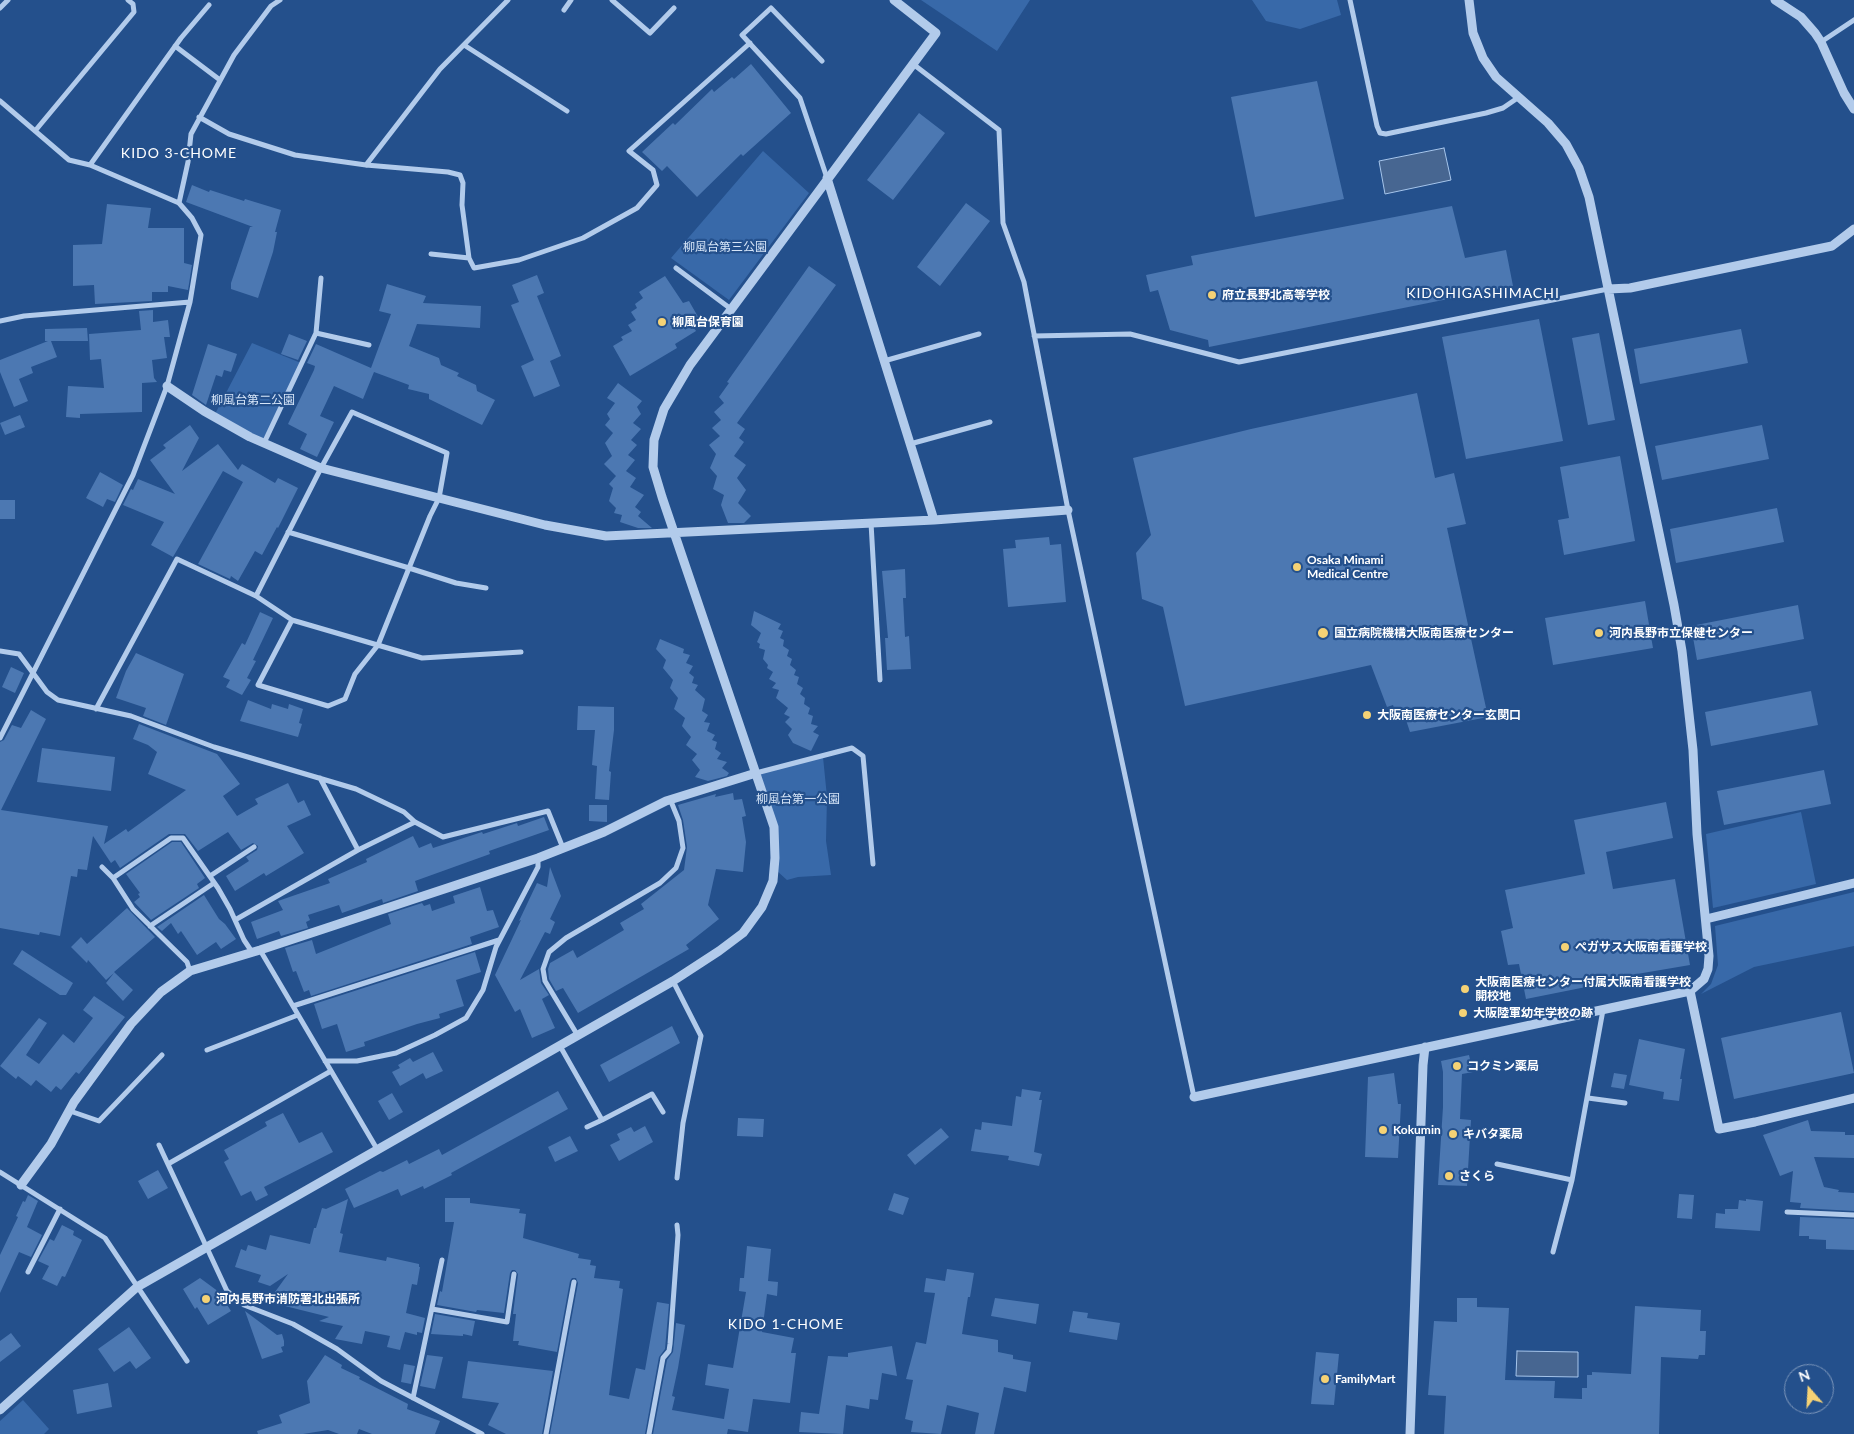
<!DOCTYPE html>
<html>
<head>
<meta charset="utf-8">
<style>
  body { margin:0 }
  #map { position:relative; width:1854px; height:1434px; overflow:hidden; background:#24508c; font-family:Lato,sans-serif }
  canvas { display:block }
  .north { position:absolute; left:1784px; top:1364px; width:50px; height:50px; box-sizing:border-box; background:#24508c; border:1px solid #7c96ba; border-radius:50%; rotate:341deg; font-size:14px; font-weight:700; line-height:20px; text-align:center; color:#fff }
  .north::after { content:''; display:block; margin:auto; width:18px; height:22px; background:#f5d275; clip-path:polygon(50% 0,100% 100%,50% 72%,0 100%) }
</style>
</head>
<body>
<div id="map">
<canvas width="1854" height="1434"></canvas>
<div class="north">N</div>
</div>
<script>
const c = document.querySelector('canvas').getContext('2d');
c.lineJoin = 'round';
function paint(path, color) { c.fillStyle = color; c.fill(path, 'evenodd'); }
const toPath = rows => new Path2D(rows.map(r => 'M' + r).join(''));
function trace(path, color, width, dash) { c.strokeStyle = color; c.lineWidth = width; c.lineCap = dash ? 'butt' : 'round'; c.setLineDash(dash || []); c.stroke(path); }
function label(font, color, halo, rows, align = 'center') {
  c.font = font + ' Lato,"Noto Sans JP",sans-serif'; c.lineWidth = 4.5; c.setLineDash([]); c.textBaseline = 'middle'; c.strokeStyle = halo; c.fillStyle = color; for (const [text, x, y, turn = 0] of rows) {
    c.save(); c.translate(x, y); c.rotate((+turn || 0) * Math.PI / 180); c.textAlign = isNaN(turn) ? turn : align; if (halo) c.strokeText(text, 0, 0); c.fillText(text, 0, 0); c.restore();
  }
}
paint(toPath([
  [921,0,1030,0,997,51],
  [1252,0,1337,0,1341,15,1300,29,1266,21],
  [763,151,809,193,729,300,671,258],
  [252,343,301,363,263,440,215,414],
  [823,757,827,797,826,841,831,875,798,877,787,880,777,871,778,859,759,774],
  [1801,812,1816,884,1713,908,1706,834],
  [1854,892,1854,946,1754,967,1701,994,1711,984,1718,965,1715,926],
  [23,1400,49,1429,44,1434,0,1434,0,1421]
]), '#3869a9');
const water = toPath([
  [1444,148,1451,180,1385,194,1379,161,1444,148],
  [1517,1351,1578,1352,1578,1377,1516,1376,1517,1351]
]);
paint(water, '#476691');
trace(water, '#a6c5eb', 1);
paint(toPath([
  [751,64,791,113,743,156,741,154,697,197,667,166,662,171,642,152,673,123,675,125,712,89,714,92,732,77,734,79],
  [1317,81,1344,199,1255,217,1231,97],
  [919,113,945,133,893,200,867,180],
  [192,185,209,192,210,190,244,201,245,199,281,210,275,232,277,232,273,252,258,298,231,289,231,283,250,227,253,227,186,202],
  [966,203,990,221,940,286,917,267],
  [107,204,151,208,148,228,184,228,184,263,192,265,188,290,168,286,168,292,152,292,152,301,95,304,94,285,73,286,73,245,102,244],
  [1452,206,1465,258,1506,250,1513,286,1209,347,1208,340,1170,330,1158,290,1150,292,1146,275,1193,265,1191,256],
  [809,266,836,285,737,423,745,429,739,438,744,442,734,456,746,465,737,478,746,490,738,503,751,516,744,523,728,523,721,505,724,495,713,489,717,476,710,468,716,454,709,445,720,436,712,428,721,420,714,412,724,403,719,397,729,383,727,382],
  [537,275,544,293,537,296,561,356,550,361,560,386,534,397,521,366,534,360,511,305,519,302,512,285],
  [665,276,683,303,689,301,701,322,693,326,696,331,675,344,677,348,630,376,613,346,623,340,621,337,632,331,628,325,636,320,631,312,637,308,635,304,643,298,639,292],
  [387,284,426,296,423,303,481,306,480,328,417,324,409,346,439,358,441,365,459,373,457,376,476,385,477,391,495,400,482,425,429,399,429,394,408,389,409,385,374,372,363,399,334,386,320,416,334,422,317,457,300,449,307,434,288,424,314,370,315,366,307,363,316,344,371,368,391,314,379,311],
  [153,310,153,322,168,320,170,337,164,337,167,358,152,360,154,378,157,382,142,383,142,412,80,414,80,418,66,417,68,386,104,388,101,359,90,360,89,334,141,330,139,311],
  [1539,319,1563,441,1466,459,1442,337],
  [87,328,88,341,51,341,57,357,31,367,33,373,19,379,28,401,14,407,0,372,0,360,48,341,45,341,45,329],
  [1741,329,1748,363,1640,384,1634,349],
  [1599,333,1615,420,1588,425,1572,338],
  [289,334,307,341,298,360,281,354],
  [208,344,237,354,231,372,224,370,222,377,216,375,206,405,192,395],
  [618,383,642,401,637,407,641,414,633,423,641,429,631,440,637,445,628,455,635,460,626,471,636,478,630,487,644,495,635,507,641,512,638,516,652,528,638,528,620,522,622,515,614,513,616,508,609,501,613,488,609,484,616,476,604,464,612,456,605,443,613,433,605,425,610,419,607,414,615,403,607,398],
  [1417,393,1435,478,1454,473,1466,524,1447,528,1488,717,1410,732,1403,711,1396,713,1393,705,1387,707,1371,665,1185,706,1163,607,1142,599,1136,553,1151,535,1133,458,1251,429],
  [20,415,25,427,5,435,0,423],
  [190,425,199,438,182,471,218,444,238,470,242,464,275,483,278,478,298,488,278,528,277,527,262,555,255,551,238,581,231,576,230,579,198,564,243,482,223,471,173,557,151,545,164,522,123,505,131,489,133,490,138,479,175,494,150,460,166,448,163,445],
  [1762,425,1769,459,1662,480,1655,446],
  [1620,456,1635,541,1564,555,1558,520,1569,518,1560,467],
  [100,472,123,485,115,502,107,499,103,507,86,498],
  [0,500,15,500,15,519,0,519],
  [1777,508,1784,542,1676,563,1670,529],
  [1049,537,1050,545,1061,544,1066,602,1008,607,1003,549,1016,548,1015,540],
  [905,569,906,598,903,598,905,637,909,636,911,669,887,670,885,638,888,638,882,571],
  [1645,601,1653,648,1553,665,1545,618],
  [1798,605,1804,639,1697,660,1691,626],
  [754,611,781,624,778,629,783,631,780,638,784,640,783,646,789,650,787,656,792,659,790,665,796,670,794,675,799,677,797,684,803,688,800,694,805,698,804,704,810,708,808,714,813,716,811,724,818,726,813,732,819,735,811,751,793,743,788,735,792,729,785,722,790,717,784,714,788,708,776,698,779,690,772,688,776,683,769,679,773,672,767,668,768,665,763,659,765,650,759,648,760,644,757,642,761,633,751,625],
  [260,612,273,618,253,660,256,661,247,678,251,680,242,695,226,687,230,680,223,677,242,643,245,645],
  [660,639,684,649,683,653,690,655,686,663,693,666,689,673,694,677,692,683,698,685,695,690,705,699,702,711,708,715,704,722,710,723,707,731,715,735,712,740,717,742,715,749,721,753,717,759,727,762,722,768,729,773,727,776,708,781,695,777,700,770,692,760,697,754,686,745,691,737,682,726,685,718,674,709,678,698,670,688,673,680,663,668,666,660,656,649],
  [136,653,184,674,166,725,143,716,146,708,116,698,126,671],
  [11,667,24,673,15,693,2,687],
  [1811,691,1818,725,1711,746,1705,712],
  [248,700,271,709,272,704,288,709,289,704,303,709,299,723,302,724,298,737,240,721],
  [578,706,614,707,614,730,609,771,611,772,609,800,595,799,597,766,592,765,595,730,577,730],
  [31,710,46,719,1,810,108,826,104,844,126,829,128,832,186,790,148,774,157,752,148,745,133,739,139,724,217,754,240,784,223,796,237,816,258,804,255,799,288,783,298,803,304,800,311,815,287,826,304,853,266,876,264,873,235,891,226,876,249,861,246,857,257,850,258,846,253,843,241,850,228,832,198,851,185,834,169,834,120,868,115,860,111,863,93,836,87,870,78,869,77,877,71,876,60,936,40,932,39,935,0,928,0,742,4,740,12,725,21,728],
  [42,748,115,757,111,791,37,782],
  [1824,770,1831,804,1724,825,1717,791],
  [733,793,734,800,742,799,746,816,742,817,746,842,743,872,716,869,708,905,719,919,686,945,689,949,578,1013,563,988,556,991,549,979,548,969,550,963,573,950,577,958,624,930,620,923,644,909,641,904,684,870,687,847,683,820,678,805,716,794,715,797],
  [1666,802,1673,838,1606,852,1613,889,1675,879,1690,965,1631,975,1631,978,1526,999,1519,964,1508,965,1501,931,1513,928,1505,890,1585,874,1574,820],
  [589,805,607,805,607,822,589,821],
  [544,817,549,830,489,851,490,854,415,881,418,891,383,903,382,899,342,913,339,905,308,915,310,920,306,922,308,928,281,936,279,931,257,939,251,922,283,910,278,901,330,883,328,879,367,862,366,859,413,836,419,848,431,843,433,848,482,832,483,834,517,823,518,826],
  [172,842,181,842,205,878,197,884,199,888,151,920,134,902,140,897,138,894,140,893,126,874],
  [550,867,561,896,550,919,555,922,550,934,545,932,520,980,539,969,541,983,549,995,542,999,555,1028,532,1038,520,1009,515,1012,495,975,521,920,519,921,537,883,547,887],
  [480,887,487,911,493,910,499,927,470,937,472,944,311,996,309,990,304,992,296,971,293,972,285,948,312,940,316,954,391,924,388,914,422,903,424,906,430,904,432,911,455,903,453,896],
  [204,895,219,919,225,924,236,939,221,949,216,942,197,955,181,931,178,934,171,923,162,931,157,927],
  [127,908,155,937,114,972,133,990,123,1001,106,983,114,973,106,980,88,960,87,963,71,947,81,937,87,944],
  [22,950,73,983,66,995,60,995,13,964],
  [475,952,481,972,456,980,464,1006,439,1014,440,1018,417,1024,364,1042,365,1046,346,1052,337,1024,322,1029,314,1004],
  [94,996,125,1017,79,1074,76,1072,61,1090,56,1086,51,1092,36,1080,31,1086,18,1076,16,1079,0,1066,39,1018,47,1023,26,1055,39,1064,63,1034,74,1043,93,1018,83,1010],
  [1841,1012,1854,1073,1734,1099,1721,1038],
  [672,1026,680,1043,609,1082,600,1065],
  [1639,1039,1685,1049,1680,1079,1682,1079,1679,1101,1663,1099,1664,1092,1629,1085],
  [433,1052,443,1071,426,1079,423,1073,400,1086,392,1072,400,1068,398,1065,410,1058,413,1062],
  [1469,1055,1473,1072,1462,1074,1460,1119,1471,1120,1467,1186,1438,1185,1443,1107,1443,1072,1441,1061],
  [1394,1073,1398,1104,1401,1104,1398,1158,1365,1157,1368,1077],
  [1614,1073,1627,1075,1624,1089,1611,1087],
  [1022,1089,1041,1092,1039,1100,1042,1100,1034,1152,1042,1154,1039,1166,1008,1160,1009,1156,971,1151,975,1129,981,1130,982,1122,1012,1126,1016,1096,1021,1097],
  [558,1091,568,1109,451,1173,452,1175,424,1189,423,1186,401,1196,398,1189,354,1208,345,1189,380,1171,383,1172,407,1160,409,1164,439,1149,442,1155],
  [392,1093,403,1112,389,1120,378,1101],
  [283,1113,299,1143,322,1132,333,1152,264,1187,268,1195,256,1201,251,1191,241,1196,224,1162,229,1159,224,1150,267,1126,265,1122],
  [738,1118,764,1119,763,1137,737,1136],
  [1808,1120,1811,1131,1845,1132,1845,1135,1854,1135,1854,1158,1814,1157,1824,1187,1839,1190,1838,1192,1854,1193,1854,1211,1800,1208,1801,1203,1790,1202,1793,1171,1780,1176,1763,1135],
  [645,1126,653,1142,619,1161,610,1145,620,1140,617,1134,631,1127,634,1132],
  [941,1128,949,1137,915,1165,907,1155],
  [570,1136,578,1151,555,1162,548,1147],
  [158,1170,168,1188,148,1199,138,1181],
  [894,1193,909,1198,903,1215,888,1210],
  [1679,1194,1694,1195,1692,1219,1677,1218],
  [28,1195,38,1201,27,1227,42,1235,31,1257,19,1252,0,1293,0,1255,18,1217,16,1216,23,1201,25,1202],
  [445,1198,470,1198,470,1203,520,1209,519,1213,526,1214,523,1238,579,1254,578,1258,591,1260,590,1265,596,1266,594,1278,620,1281,619,1288,623,1289,609,1395,629,1399,636,1368,645,1370,657,1302,669,1304,665,1349,659,1357,645,1434,550,1434,578,1283,576,1278,572,1278,570,1281,557,1352,518,1345,519,1341,513,1341,516,1314,513,1314,518,1274,515,1270,512,1270,510,1273,504,1313,477,1310,476,1312,437,1305,440,1291,442,1292,454,1222,445,1222],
  [348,1199,340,1233,343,1234,339,1252,386,1261,387,1257,419,1264,419,1267,420,1267,417,1285,412,1284,406,1313,425,1318,422,1333,417,1332,417,1335,405,1332,400,1350,387,1347,390,1336,365,1331,362,1344,335,1339,343,1326,319,1321,329,1317,273,1303,275,1292,288,1274,270,1286,258,1282,261,1275,235,1267,241,1249,246,1251,248,1245,266,1250,270,1235,310,1244,314,1228,316,1228,322,1208,326,1209],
  [1746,1199,1763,1201,1760,1231,1715,1228,1716,1213,1725,1214,1725,1209,1738,1209,1739,1200,1746,1201],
  [1800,1217,1854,1219,1854,1250,1826,1249,1826,1240,1809,1239,1809,1236,1799,1236],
  [62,1225,74,1231,73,1235,82,1240,65,1277,62,1276,57,1286,42,1279,49,1266,38,1261,50,1239,54,1241],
  [747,1246,771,1249,768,1281,778,1282,777,1296,767,1294,762,1332,794,1338,791,1353,796,1353,790,1403,753,1399,748,1432,728,1429,727,1434,653,1434,667,1360,673,1352,676,1323,685,1325,678,1368,672,1396,675,1397,672,1410,724,1419,729,1389,705,1385,708,1364,733,1368,746,1292,739,1291,740,1278,744,1278],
  [947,1269,974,1273,970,1297,968,1297,962,1334,998,1340,998,1352,1013,1355,1013,1359,1031,1362,1026,1392,1004,1387,994,1434,975,1434,979,1413,947,1405,941,1434,911,1432,913,1421,905,1419,913,1380,906,1379,916,1342,926,1344,935,1293,924,1292,926,1278,945,1281],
  [200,1278,219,1292,231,1311,208,1325,197,1307,195,1309,183,1289],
  [995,1298,1039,1304,1036,1324,991,1316],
  [1457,1298,1477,1298,1477,1307,1509,1308,1505,1380,1555,1381,1554,1398,1582,1399,1582,1388,1587,1388,1587,1375,1592,1375,1592,1372,1631,1374,1635,1306,1701,1310,1700,1331,1706,1331,1705,1355,1699,1355,1698,1359,1661,1357,1659,1434,1444,1434,1446,1396,1428,1395,1434,1321,1457,1322],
  [245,1311,277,1335,282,1334,284,1341,284,1346,281,1347,283,1352,262,1359],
  [1073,1311,1088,1313,1087,1318,1120,1323,1117,1340,1069,1332],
  [435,1314,475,1321,472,1336,463,1334,463,1336,431,1334],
  [129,1327,151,1358,136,1369,130,1361,114,1372,98,1349],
  [11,1333,21,1346,0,1362,0,1341],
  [892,1346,897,1376,882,1373,878,1400,870,1399,869,1409,846,1405,843,1434,799,1432,801,1412,819,1414,828,1356,848,1357,848,1353],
  [1316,1352,1339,1354,1334,1405,1311,1404],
  [325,1355,342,1365,341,1368,360,1377,359,1379,408,1404,407,1409,440,1421,435,1434,372,1434,359,1429,357,1434,339,1434,328,1430,303,1434,258,1434,257,1431,282,1423,279,1415,310,1403,307,1381],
  [427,1355,443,1357,435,1389,420,1386],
  [468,1361,553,1371,542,1434,506,1434,488,1425,499,1403,462,1398],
  [404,1364,415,1366,411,1384,401,1382],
  [108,1383,112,1407,77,1414,73,1390]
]), '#4c78b2');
trace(toPath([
  [612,0,650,33,674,8],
  [1350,0,1377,126,1380,133,1386,134,1486,113,1503,108,1519,97],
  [0,8,8,0],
  [564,10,571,0],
  [1821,42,1854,20],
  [464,45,567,111],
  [175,46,220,80],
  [822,61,771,8,742,35,800,98,827,178],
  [913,64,999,130,1003,223,1024,282,1068,510,1194,1097],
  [0,101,69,160,90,165,181,38,209,5],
  [199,117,229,134,295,155,366,165,448,172,460,175,463,183,462,205,469,258,474,268,519,260,583,238,637,208,657,185,653,170,629,151,750,43],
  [35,131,134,12,133,4,128,0],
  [366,165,440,69,508,0],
  [179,203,188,162,191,134,234,55,271,6,280,0],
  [431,254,469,258],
  [676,268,731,309],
  [0,321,24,316,190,302],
  [316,333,369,345],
  [1034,336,1130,334,1239,362,1608,289],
  [884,361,979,334],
  [264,443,316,333,321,278],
  [910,444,990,422],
  [871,523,880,680],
  [288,532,409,568,456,583,486,588],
  [256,596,321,468,352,412,447,453,439,498,430,516,378,645,355,674,345,699,328,706,258,685,292,620],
  [0,651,19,654,47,692,58,700,131,716,214,747,356,789,404,812,415,822,443,837,548,811,563,848],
  [96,709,177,559,256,596,292,620,422,658,521,652],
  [0,738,133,475,167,386,190,302,201,235,192,218,179,203,90,165],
  [756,773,852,748,863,756,873,864],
  [320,778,358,850],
  [102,867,113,878,133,909,187,962,190,971],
  [210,876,254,847],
  [113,878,171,838,183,838,218,888,230,909,244,940,252,952],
  [235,920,358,850,415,822],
  [150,926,214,883],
  [260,950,377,1149],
  [673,981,701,1036,683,1123,677,1178],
  [293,1006,499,940],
  [578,1036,545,981,543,969,549,952,566,938,660,883,676,868,683,848,679,821,670,799],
  [560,1046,602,1120,652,1094,663,1112],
  [207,1050,298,1015],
  [325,1061,357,1061,396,1053,435,1035,466,1018,483,990,496,947,538,867,538,858],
  [1588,1098,1625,1103],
  [70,1111,99,1121,162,1055],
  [587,1127,602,1120],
  [159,1145,227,1291,244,1305,293,1324,337,1349,381,1381,482,1434],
  [168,1164,331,1071],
  [1497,1164,1572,1180],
  [0,1172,105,1238,187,1361],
  [1787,1212,1854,1215],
  [1553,1252,1572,1180,1603,1010],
  [28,1272,60,1209],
  [432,1309,507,1322,514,1274],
  [413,1398,442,1260],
  [546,1434,574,1282],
  [649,1434,663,1358,669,1351,670,1344,678,1235,677,1225]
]), '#b2cbeb', 5);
trace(toPath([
  [1775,0,1801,17,1815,33,1821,42,1844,93,1854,109],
  [827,178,934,520],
  [1608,289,1630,288,1832,246,1854,229],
  [167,386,204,411,250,437,321,468,545,525,606,536,934,520,1068,510],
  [1706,919,1854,883],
  [1690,991,1719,1129,1755,1122,1854,1098],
  [1194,1097,1690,991,1704,979,1708,969,1709,956,1697,834,1693,750,1682,651,1674,605,1589,197,1579,168,1566,144,1548,123,1496,77,1483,58,1473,33,1469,0],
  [21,1185,51,1144,74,1102,131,1024,161,992,190,971,260,950,538,858,604,832,666,801,756,773],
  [0,1410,137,1287,673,981,719,951,743,933,762,907,773,881,775,858,774,827,662,497,653,467,654,440,664,409,690,365,936,33,894,0],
  [1410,1434,1423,1065,1425,1047]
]), '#b2cbeb', 9);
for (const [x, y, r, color] of [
  [1212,295,5,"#f5d275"],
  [662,322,5,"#f5d275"],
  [1297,567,5,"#f5d275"],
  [1323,633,6,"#f5d275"],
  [1599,633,5,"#f5d275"],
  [1367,715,5,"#f5d275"],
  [1565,947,5,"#f5d275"],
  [1465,989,5,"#f5d275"],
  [1463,1013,5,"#f5d275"],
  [1457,1066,5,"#f5d275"],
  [1383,1130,5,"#f5d275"],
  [1453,1134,5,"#f5d275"],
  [1449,1176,5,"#f5d275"],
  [206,1299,5,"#f5d275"],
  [1325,1379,5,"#f5d275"]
]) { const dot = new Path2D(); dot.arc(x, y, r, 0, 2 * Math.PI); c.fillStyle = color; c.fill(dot); trace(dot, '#24508c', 2); }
label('12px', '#d6e5f8', '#24508c', [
  ["柳風台第三公園",725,247],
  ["柳風台第二公園",253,400],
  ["柳風台第一公園",798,799]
]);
label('bold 12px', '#fff', '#24508c', [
  ["府立長野北高等学校",1222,295],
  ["柳風台保育園",672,322],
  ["Osaka Minami",1307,560],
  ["Medical Centre",1307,574],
  ["国立病院機構大阪南医療センター",1334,633],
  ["河内長野市立保健センター",1609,633],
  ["大阪南医療センター玄関口",1377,715],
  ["ぺガサス大阪南看護学校",1575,947],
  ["大阪南医療センター付属大阪南看護学校",1475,982],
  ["開校地",1475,996],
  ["大阪陸軍幼年学校の跡",1473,1013],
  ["コクミン薬局",1467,1066],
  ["Kokumin",1393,1130],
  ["キバタ薬局",1463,1134],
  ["さくら",1459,1176],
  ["河内長野市消防署北出張所",216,1299],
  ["FamilyMart",1335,1379]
], 'left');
c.letterSpacing = '1px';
label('14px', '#fff', '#24508c', [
  ["KIDO 3-CHOME",179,153],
  ["KIDOHIGASHIMACHI",1483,293],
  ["KIDO 1-CHOME",786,1324]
]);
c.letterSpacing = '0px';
</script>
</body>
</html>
